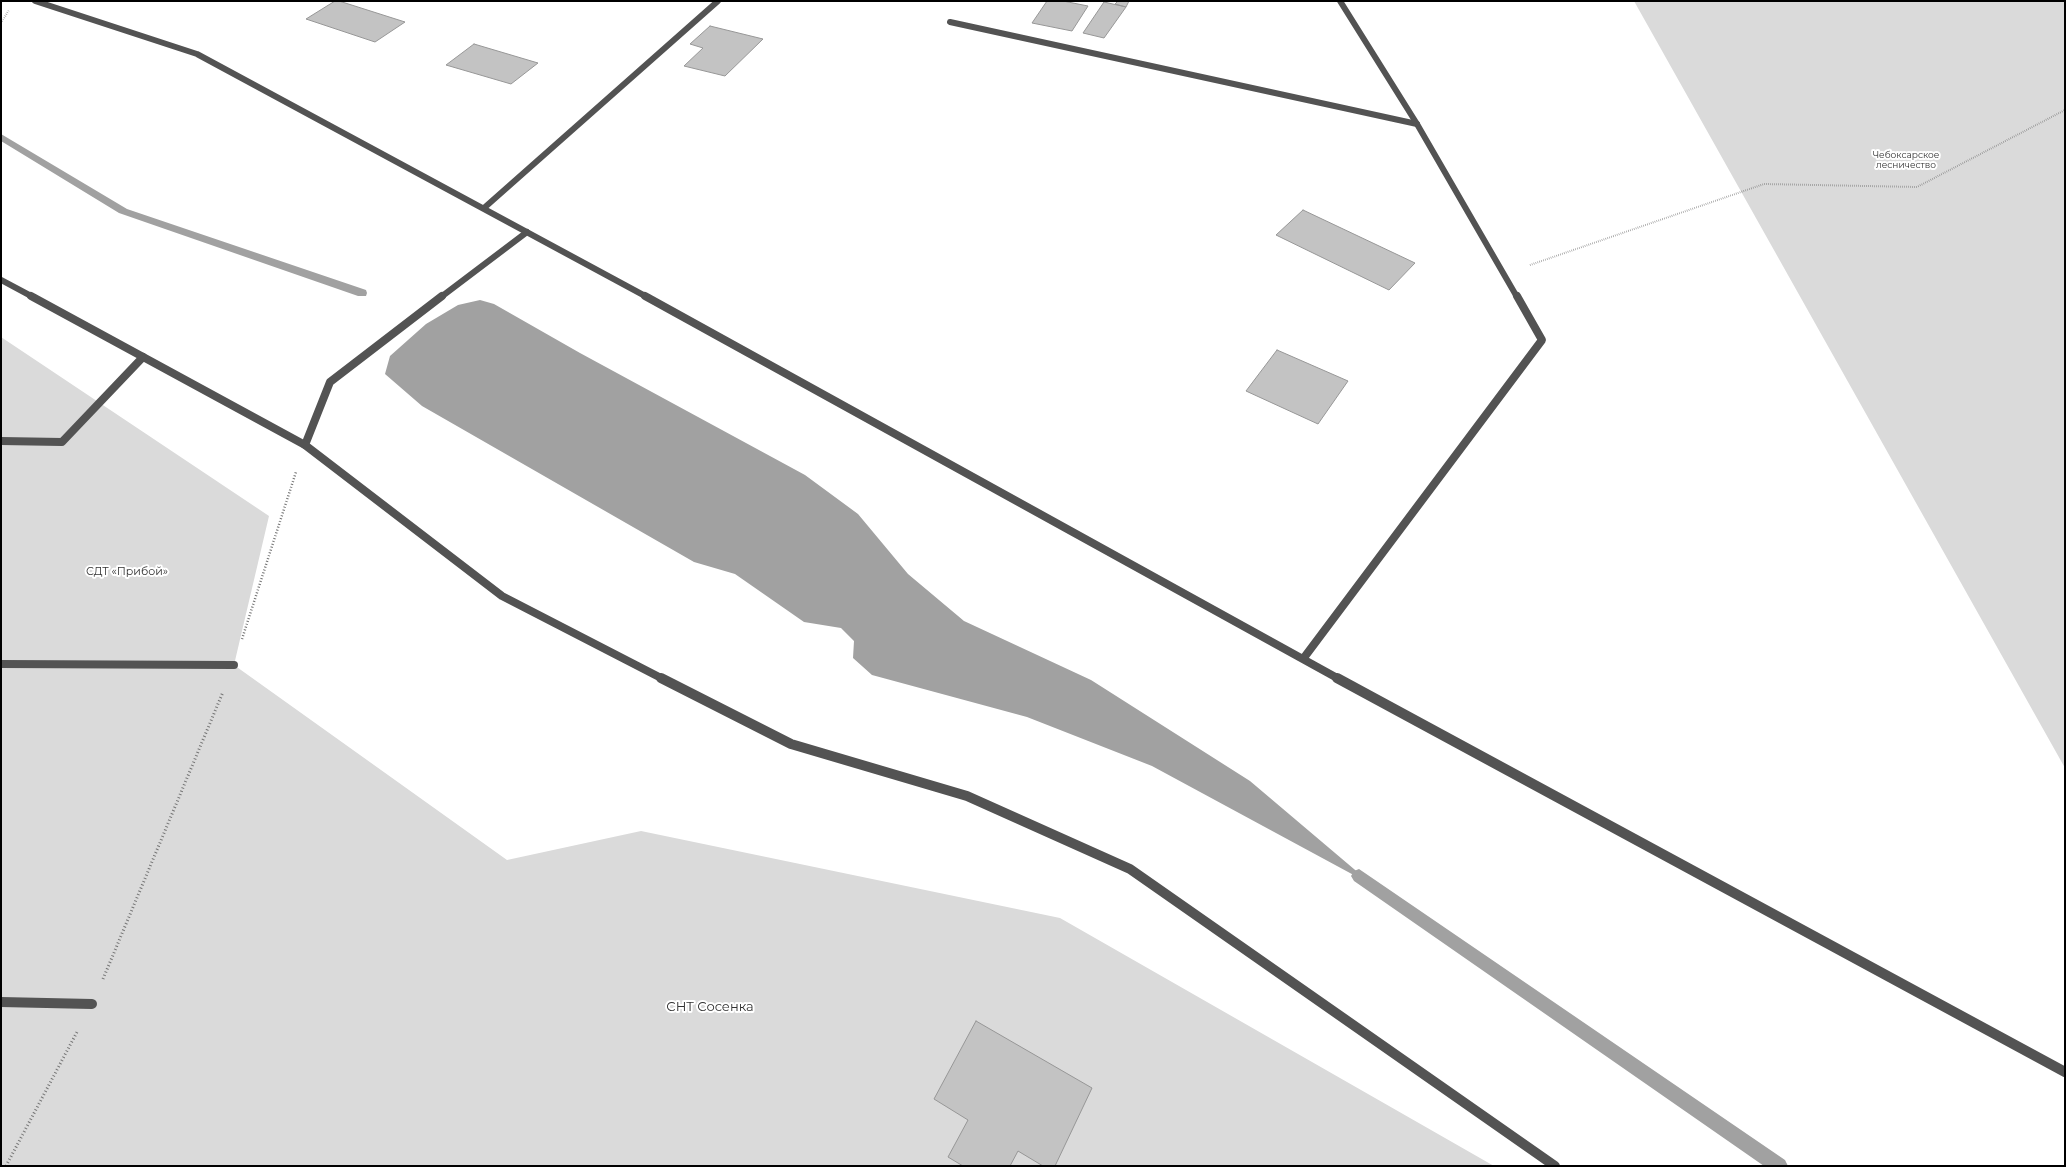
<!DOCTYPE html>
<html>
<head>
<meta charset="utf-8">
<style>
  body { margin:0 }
  #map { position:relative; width:2066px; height:1167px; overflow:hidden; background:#fff; font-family:Montserrat,sans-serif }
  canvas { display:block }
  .frame { position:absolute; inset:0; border:2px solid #000; pointer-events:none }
</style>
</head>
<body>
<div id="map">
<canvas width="2066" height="1167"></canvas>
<div class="frame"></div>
</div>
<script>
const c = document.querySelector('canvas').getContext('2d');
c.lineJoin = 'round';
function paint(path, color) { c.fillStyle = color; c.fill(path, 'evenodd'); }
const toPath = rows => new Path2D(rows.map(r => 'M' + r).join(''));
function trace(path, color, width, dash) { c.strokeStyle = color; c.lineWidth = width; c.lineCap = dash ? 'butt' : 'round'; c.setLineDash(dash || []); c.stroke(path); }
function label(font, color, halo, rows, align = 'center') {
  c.font = font + ' Montserrat,sans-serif'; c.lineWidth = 4; c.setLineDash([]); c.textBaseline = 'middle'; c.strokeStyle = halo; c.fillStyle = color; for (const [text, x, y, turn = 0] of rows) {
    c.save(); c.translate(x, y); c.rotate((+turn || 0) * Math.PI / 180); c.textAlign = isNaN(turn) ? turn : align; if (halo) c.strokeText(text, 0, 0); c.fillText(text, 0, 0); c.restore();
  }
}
paint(toPath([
  [1634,1,2065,1,2065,768],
  [1,337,269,516,234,665,507,860,641,831,1060,918,1494,1166,1,1166]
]), '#dadada');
paint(toPath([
  [480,300,494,304,580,353,805,475,858,514,908,574,964,621,1091,680,1250,781,1374,886,1152,766,1027,717,872,675,853,658,854,641,841,628,804,622,735,574,694,562,422,406,385,374,390,356,426,324,458,305]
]), '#a1a1a1');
paint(toPath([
  [1,134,127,209,366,290,367,293,366,296,358,296,119,213,1,141,1,134],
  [1359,869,1785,1160,1788,1166,1764,1166,1354,881,1351,876,1354,871,1359,869]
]), '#a1a1a1');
const building = toPath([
  [335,1,339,1,405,22,375,42,306,19,335,1],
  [1047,1,1063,1,1088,6,1072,31,1032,23,1047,1],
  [1118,1,1129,1,1126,7,1115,4,1118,1],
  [1104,2,1126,7,1104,38,1083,33,1104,2],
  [710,26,763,39,725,76,684,66,703,48,690,44,710,26],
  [474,44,538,63,511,84,446,65,474,44],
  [1303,210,1415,263,1389,290,1276,235,1303,210],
  [1277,350,1348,381,1318,424,1246,391,1277,350],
  [976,1021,1092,1088,1055,1166,1043,1166,1018,1151,1010,1166,963,1166,948,1157,968,1120,934,1099,976,1021]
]);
paint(building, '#c3c3c3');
trace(building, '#979797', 1);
trace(toPath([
  [1,23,9,10],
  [1530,265,1764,184,1917,187,2065,110]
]), '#757575', 2, [0.5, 1.5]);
trace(toPath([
  [242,639,296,472]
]), '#757575', 2.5, [1, 2]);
trace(toPath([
  [103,979,223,692],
  [6,1166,77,1032]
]), '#757575', 3, [1, 2.5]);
trace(toPath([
  [950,22,1417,124],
  [441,297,527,232]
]), '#535353', 6);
trace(toPath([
  [1,441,62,442,143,357],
  [305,445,330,382,442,296],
  [1,664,234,665]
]), '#535353', 8);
trace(toPath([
  [1,1002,92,1004]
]), '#535353', 10);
trace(toPath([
  [35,1,197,54,647,297],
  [1340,1,1417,124,1517,297],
  [484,208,718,1],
  [1,280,33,297]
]), '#535353', 6);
trace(toPath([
  [31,296,305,445,502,596,663,679],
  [645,296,1339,679],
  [1303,659,1542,340,1517,296]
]), '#535353', 8);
trace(toPath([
  [661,678,791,744,967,796,1130,869,1555,1166],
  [1337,678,2065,1072]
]), '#535353', 10);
label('9px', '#313131', '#fff', [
  ["Чебоксарское",1906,155],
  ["лесничество",1906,165]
]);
label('11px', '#313131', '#fff', [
  ["СДТ «Прибой»",127,572]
]);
label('13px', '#313131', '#fff', [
  ["СНТ Сосенка",710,1007]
]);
</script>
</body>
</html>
